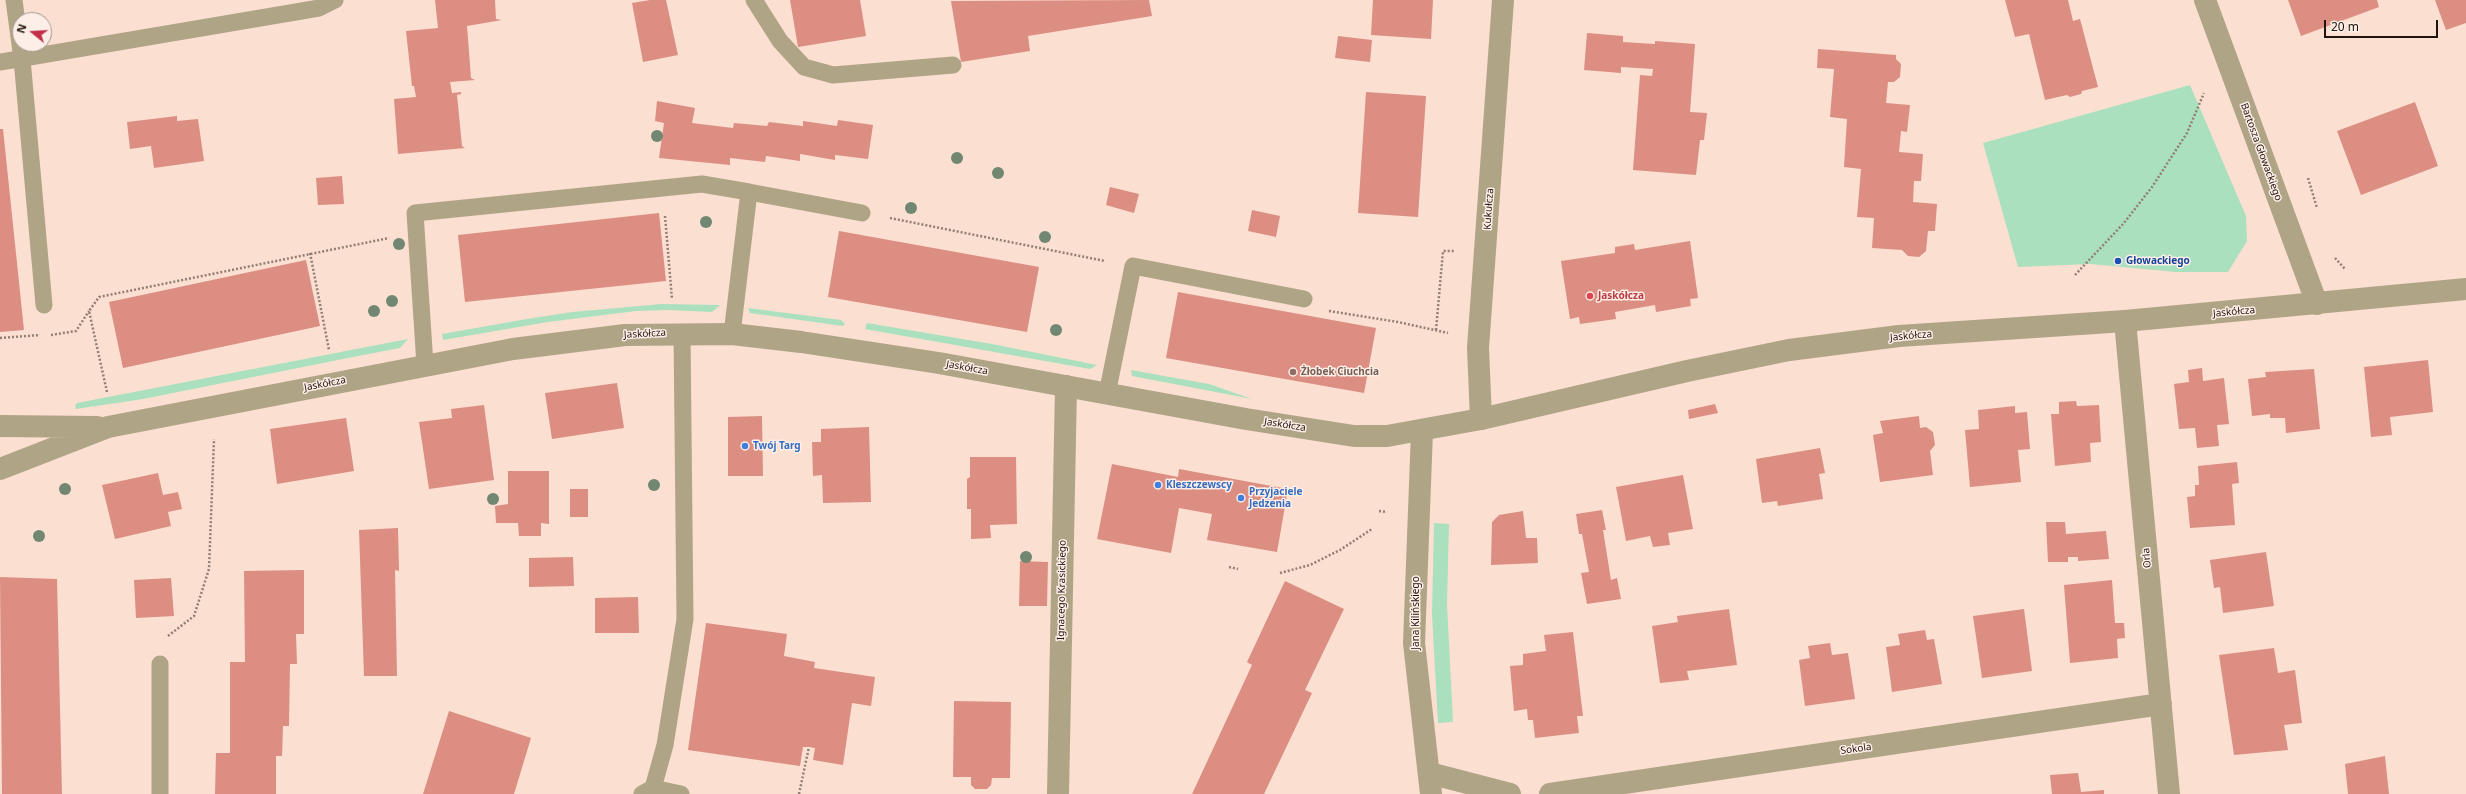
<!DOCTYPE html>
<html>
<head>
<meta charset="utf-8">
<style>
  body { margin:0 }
  #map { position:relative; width:2466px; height:794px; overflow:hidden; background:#fbdfd1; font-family:"Noto Sans",sans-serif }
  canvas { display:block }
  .north { position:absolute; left:12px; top:12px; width:40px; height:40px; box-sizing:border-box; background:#fdefe8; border:1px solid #a59891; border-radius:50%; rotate:288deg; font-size:11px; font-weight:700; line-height:16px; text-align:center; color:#20150e }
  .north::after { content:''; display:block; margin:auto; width:14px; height:18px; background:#c13047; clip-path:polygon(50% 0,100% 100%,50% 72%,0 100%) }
  .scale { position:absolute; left:2324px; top:20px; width:114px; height:18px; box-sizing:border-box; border:2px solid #20150e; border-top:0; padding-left:5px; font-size:12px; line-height:14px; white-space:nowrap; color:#20150e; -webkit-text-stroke:3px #fdefe8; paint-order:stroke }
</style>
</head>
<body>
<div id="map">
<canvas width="2466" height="794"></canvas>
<div class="north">N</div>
<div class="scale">20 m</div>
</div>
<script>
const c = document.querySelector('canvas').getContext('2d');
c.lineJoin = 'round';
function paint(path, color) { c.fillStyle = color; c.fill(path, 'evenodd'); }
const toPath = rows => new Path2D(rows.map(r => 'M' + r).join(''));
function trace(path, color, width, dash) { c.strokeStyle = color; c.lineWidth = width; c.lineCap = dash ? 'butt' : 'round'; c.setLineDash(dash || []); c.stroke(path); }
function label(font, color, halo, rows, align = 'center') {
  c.font = font + ' "Noto Sans",sans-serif'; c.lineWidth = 3; c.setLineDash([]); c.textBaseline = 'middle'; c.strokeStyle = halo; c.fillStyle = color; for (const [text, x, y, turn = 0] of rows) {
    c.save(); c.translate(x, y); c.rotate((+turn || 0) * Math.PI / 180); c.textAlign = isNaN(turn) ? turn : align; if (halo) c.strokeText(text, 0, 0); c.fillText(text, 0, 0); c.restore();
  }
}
paint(toPath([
  [2190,85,2246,216,2247,241,2228,272,2176,272,2090,264,2018,267,1983,143],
  [662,304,720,305,712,312,668,310,636,311,548,322,443,340,442,334,527,319,572,312],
  [748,308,841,320,845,324,843,326,750,313],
  [867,323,992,344,1097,365,1090,369,865,329],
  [408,339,400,348,353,357,143,399,76,409,75,406,77,403],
  [1131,370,1209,384,1252,399,1132,376],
  [1434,523,1449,524,1447,604,1453,722,1438,723,1432,614]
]), '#abe0bf');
paint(toPath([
  [435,0,495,0,496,19,502,20,467,26,471,78,475,80,450,82,452,93,461,92,461,94,457,95,462,146,465,148,398,154,394,99,416,97,414,86,412,86,406,31,438,28],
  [650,0,666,0,678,55,643,62,632,3],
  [790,0,860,0,866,36,798,47],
  [1149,0,1152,16,1028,36,1030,51,961,62,951,1],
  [1373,0,1433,0,1431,39,1371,35],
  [2005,0,2068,0,2073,21,2080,19,2098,87,2082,91,2081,94,2070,97,2067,95,2045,100,2029,34,2015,37],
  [2288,0,2377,0,2379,7,2301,36],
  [2435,0,2466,0,2466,23,2446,30],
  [1587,33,1623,36,1623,42,1655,44,1655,41,1695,44,1690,112,1707,113,1704,140,1700,140,1696,175,1633,170,1640,75,1652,76,1653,69,1621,67,1621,73,1584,70],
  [1338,36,1372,40,1370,62,1335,58],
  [1818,49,1896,55,1896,59,1901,64,1900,77,1894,82,1888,82,1886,103,1910,105,1907,132,1901,131,1899,152,1923,154,1921,181,1914,181,1913,202,1937,204,1935,231,1928,231,1926,251,1919,257,1908,256,1902,250,1872,248,1874,218,1857,217,1861,169,1844,167,1847,119,1830,117,1834,69,1817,68],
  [1366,92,1426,96,1418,217,1358,213],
  [657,101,695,108,692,123,733,128,734,123,767,126,769,122,803,126,803,121,837,126,838,120,873,125,868,159,835,155,835,160,800,154,800,161,766,156,765,162,730,158,730,165,659,158,664,123,655,121],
  [2415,102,2438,166,2361,195,2337,131],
  [177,116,177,121,198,119,204,161,154,168,151,146,130,149,127,122],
  [0,129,3,129,24,330,0,332],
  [342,176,344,204,318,205,316,178],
  [1110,187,1139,194,1134,213,1106,205],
  [1252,210,1280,216,1276,237,1248,231],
  [659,213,666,281,465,302,458,235],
  [839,231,1039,267,1027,332,828,297],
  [1690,241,1698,298,1690,299,1691,306,1656,312,1655,305,1615,312,1616,319,1580,324,1579,317,1570,319,1561,261,1615,253,1615,247,1634,244,1635,250],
  [306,260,320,326,123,368,109,302],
  [1178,292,1376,328,1364,393,1166,358],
  [2428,360,2433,412,2390,417,2392,435,2371,437,2364,367],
  [2202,368,2203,381,2224,378,2229,424,2217,425,2219,446,2197,448,2195,428,2179,429,2174,384,2189,382,2188,370],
  [2314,369,2320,429,2286,433,2285,418,2270,418,2270,414,2252,416,2248,379,2266,377,2265,372],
  [617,383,624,428,552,439,545,393],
  [2076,401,2077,406,2099,405,2101,442,2090,443,2091,462,2055,466,2051,414,2059,414,2059,402],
  [1715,404,1718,413,1689,419,1688,410],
  [484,405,494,480,429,489,419,422,452,418,451,409],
  [2015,406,2015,413,2027,412,2030,449,2018,450,2021,482,1970,487,1965,430,1979,429,1978,410],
  [762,416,763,476,728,476,728,417],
  [1919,416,1920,428,1926,427,1933,432,1935,445,1930,451,1933,475,1880,482,1873,435,1883,433,1880,421],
  [346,418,354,471,277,484,270,429],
  [869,427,871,502,823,503,822,475,813,476,812,442,821,442,821,429],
  [1820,448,1825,473,1819,474,1823,499,1778,506,1777,501,1762,503,1756,459],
  [970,457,1016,457,1017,524,990,525,991,538,971,539,971,509,967,509,967,479,970,477],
  [2237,462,2239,483,2232,484,2235,525,2190,528,2187,497,2195,496,2195,485,2199,485,2198,466],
  [1112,464,1178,477,1179,469,1288,489,1277,552,1207,540,1212,514,1179,508,1171,553,1097,539],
  [508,471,549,471,549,524,541,523,541,536,519,536,518,523,496,523,495,506,508,504],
  [158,473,163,495,178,492,182,509,168,512,171,526,115,539,102,485],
  [1683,475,1693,529,1668,533,1670,545,1653,547,1650,536,1626,541,1616,487],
  [570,489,588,489,588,517,570,517],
  [1602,510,1606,530,1603,530,1611,580,1617,578,1621,599,1587,604,1581,573,1589,572,1582,534,1579,534,1576,514],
  [1523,511,1526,538,1537,538,1538,563,1491,565,1492,522,1499,515],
  [2046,522,2065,522,2066,534,2106,531,2109,559,2078,561,2078,557,2068,557,2068,562,2048,562],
  [398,528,399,571,395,570,397,676,364,676,359,530],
  [2266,552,2274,606,2223,613,2220,587,2214,588,2210,560],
  [573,557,574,586,529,587,529,558],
  [1020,561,1048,562,1047,606,1019,606],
  [304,570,304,634,296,634,297,664,290,664,289,726,283,726,282,756,276,756,276,794,215,794,216,753,230,753,230,662,245,662,244,571],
  [0,577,57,579,62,794,2,794],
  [171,578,174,616,136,618,134,580],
  [2112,580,2115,623,2124,623,2125,638,2117,639,2118,658,2070,663,2064,585],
  [1285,581,1344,609,1305,690,1312,693,1264,794,1192,794,1252,665,1247,662],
  [638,597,639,633,595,633,595,598],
  [1729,609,1737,665,1687,671,1689,680,1660,683,1652,626,1678,622,1677,616],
  [2024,609,2032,671,1982,678,1973,616],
  [706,623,787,634,784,656,815,662,814,668,875,677,871,706,852,703,843,765,813,760,815,748,809,747,803,747,800,766,688,750],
  [1925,630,1927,640,1934,639,1942,684,1892,692,1886,647,1900,645,1898,634],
  [1573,632,1583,716,1577,716,1579,733,1535,738,1533,720,1528,720,1527,709,1514,711,1510,666,1523,665,1523,654,1546,651,1544,635],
  [1830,643,1832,655,1848,653,1855,699,1805,706,1799,660,1810,658,1808,646],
  [2274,648,2278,673,2295,670,2302,723,2284,725,2288,750,2234,755,2219,655],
  [954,701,1011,702,1010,778,992,778,991,785,987,789,975,789,971,785,971,777,953,777],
  [449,711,531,738,514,794,423,794],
  [2385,756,2389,794,2348,794,2345,764],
  [2078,773,2081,792,2104,790,2104,794,2052,794,2050,775]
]), '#dc8e83');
trace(toPath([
  [2308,178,2317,208],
  [665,216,672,299],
  [890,218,1105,261],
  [310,253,329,350],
  [2335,258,2345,269],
  [2075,275,2124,223,2152,187,2187,133,2204,93],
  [1329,311,1398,322,1448,333],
  [1436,330,1443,251,1454,251],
  [51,335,76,331,89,311],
  [0,338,40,335],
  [107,392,89,311,99,297,389,238],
  [1379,511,1387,512],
  [1229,567,1238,569],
  [1280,573,1310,565,1340,550,1372,529],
  [168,636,194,616,209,569,214,439],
  [799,794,809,747]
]), '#927e73', 2.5, [2, 2]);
trace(toPath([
  [14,0,22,59,44,305],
  [754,0,780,41,804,67,833,75,953,65],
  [0,62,319,8,335,0],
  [749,192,862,213],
  [425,365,415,213,702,184,749,192,732,334],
  [1107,394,1133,266,1304,299],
  [653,788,681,794],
  [160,794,160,664],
  [642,794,653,788,665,745,685,619,682,333]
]), '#b0a486', 17);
trace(toPath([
  [2205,0,2317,304],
  [2125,321,2169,794],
  [1481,419,1478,348,1503,0],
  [1422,431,1414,643,1431,794],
  [1429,773,1510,794],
  [1058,794,1066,386],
  [1550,794,2161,704]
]), '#b0a486', 22);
trace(toPath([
  [0,426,97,427],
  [0,469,108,427,513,349,625,335,732,334,801,342,939,363,1246,419,1354,436,1387,436,1481,419,1687,371,1789,350,1899,336,2125,321,2466,289]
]), '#b0a486', 22);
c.fillStyle = '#718772';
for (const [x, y] of [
  [657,136],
  [957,158],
  [998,173],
  [911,208],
  [706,222],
  [1045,237],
  [399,244],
  [392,301],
  [374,311],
  [1056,330],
  [654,485],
  [65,489],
  [493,499],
  [39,536],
  [1026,557]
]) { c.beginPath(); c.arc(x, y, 6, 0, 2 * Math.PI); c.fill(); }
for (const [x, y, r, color] of [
  [2118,261,4,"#1a4fb4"],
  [1590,296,4,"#e0444e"],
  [1293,372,4,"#8d6e63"],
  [745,446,4,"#3f7fe0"],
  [1158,485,4,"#3f7fe0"],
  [1241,498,4,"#3f7fe0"]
]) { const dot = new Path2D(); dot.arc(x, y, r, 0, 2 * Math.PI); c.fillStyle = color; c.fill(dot); trace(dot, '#fdefe8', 1.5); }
label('10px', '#20150e', '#fdefe8', [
  ["Bartosza Głowackiego",2261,152,70],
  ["Kukułcza",1489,209,-86],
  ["Jaskółcza",2234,312,-5],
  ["Jaskółcza",645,334,-3],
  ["Jaskółcza",1911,336,-5],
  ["Jaskółcza",967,368,10],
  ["Jaskółcza",325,384,-11],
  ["Jaskółcza",1285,425,9],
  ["Orla",2147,558,-95],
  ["Ignacego Krasickiego",1062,590,-89],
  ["Jana Kilińskiego",1416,613,-90],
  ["Sokola",1856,749,-8]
]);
label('bold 10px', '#164399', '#fdefe8', [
  ["Głowackiego",2126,261]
], 'left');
label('bold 10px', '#be3a42', '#fdefe8', [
  ["Jaskółcza",1598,296]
], 'left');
label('bold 10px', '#785e54', '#fdefe8', [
  ["Żłobek Ciuchcia",1301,372]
], 'left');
label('bold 10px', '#366cbe', '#fdefe8', [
  ["Twój Targ",753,446],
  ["Kleszczewscy",1166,485],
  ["Przyjaciele",1249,492],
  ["Jedzenia",1249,504]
], 'left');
</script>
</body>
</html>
